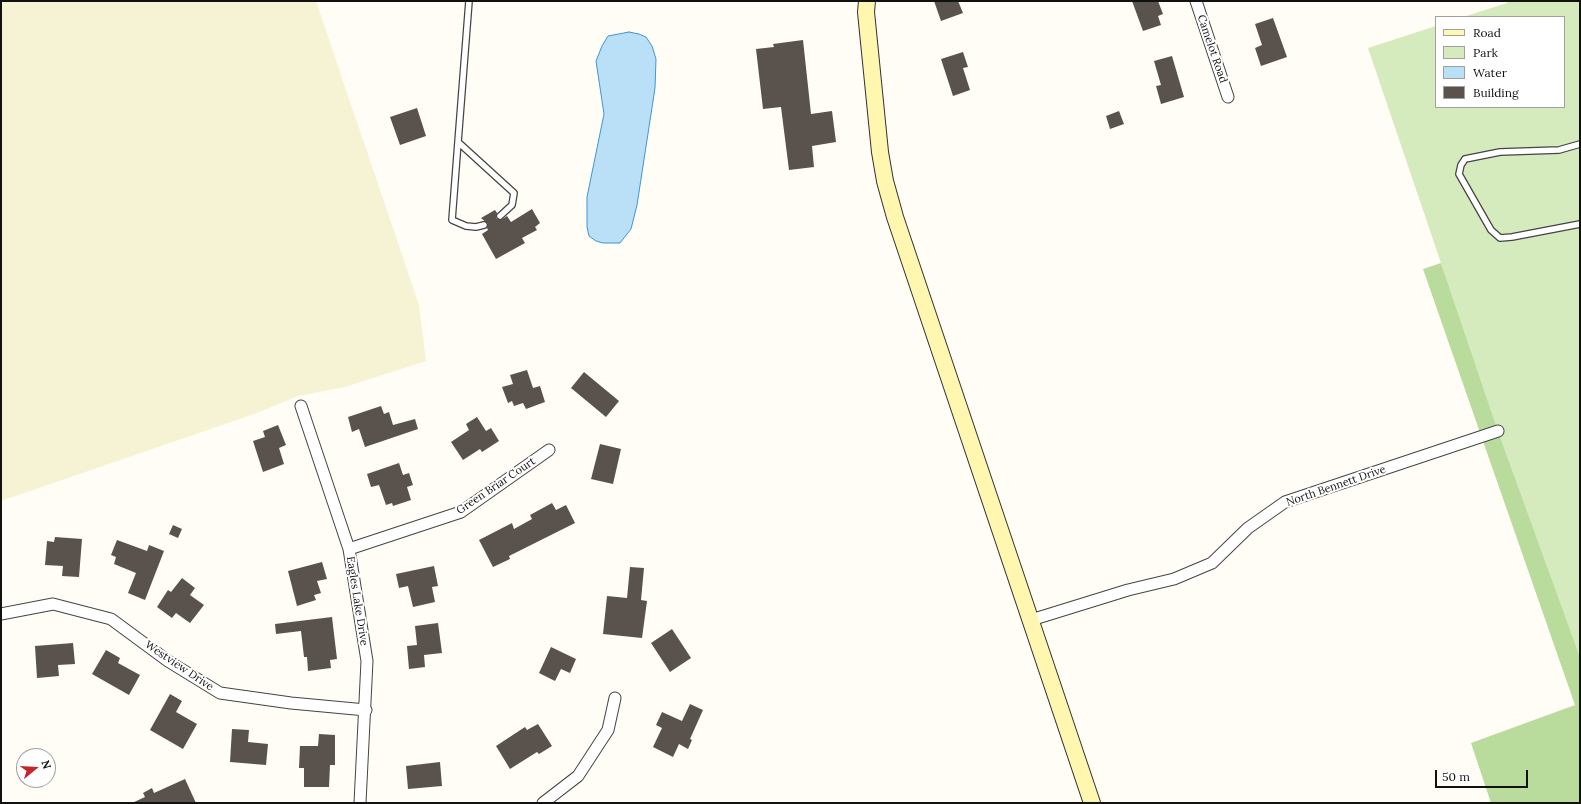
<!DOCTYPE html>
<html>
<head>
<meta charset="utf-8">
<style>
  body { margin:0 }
  #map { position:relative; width:1581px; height:804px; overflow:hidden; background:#fffdf5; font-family:Lora,serif }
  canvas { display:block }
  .frame { position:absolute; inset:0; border:2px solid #111; pointer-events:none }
  .legend { position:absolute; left:1435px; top:16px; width:130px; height:92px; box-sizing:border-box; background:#fff; border:1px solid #a0a0a0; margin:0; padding:5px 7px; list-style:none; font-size:12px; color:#111 }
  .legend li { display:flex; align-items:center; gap:8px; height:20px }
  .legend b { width:20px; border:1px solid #a0a0a0 }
  .north { position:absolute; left:16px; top:748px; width:40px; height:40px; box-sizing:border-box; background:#fff; border:1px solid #a0a0a0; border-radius:50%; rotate:72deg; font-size:11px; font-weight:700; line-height:16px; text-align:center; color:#111 }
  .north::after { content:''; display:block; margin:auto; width:14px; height:18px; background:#c4262e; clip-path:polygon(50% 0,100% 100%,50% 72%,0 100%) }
  .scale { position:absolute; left:1435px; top:770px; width:93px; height:18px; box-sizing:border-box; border:2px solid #111; border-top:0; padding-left:5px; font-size:12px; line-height:14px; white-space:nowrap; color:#111; -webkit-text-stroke:3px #fff; paint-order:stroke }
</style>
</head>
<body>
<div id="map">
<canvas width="1581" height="804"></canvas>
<div class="frame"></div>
<ul class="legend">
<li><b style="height:5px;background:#fff6b0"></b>Road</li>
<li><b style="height:11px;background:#d5ebbd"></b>Park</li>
<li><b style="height:11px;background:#b9e0f7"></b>Water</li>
<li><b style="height:11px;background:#5a524d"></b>Building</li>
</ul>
<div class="north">N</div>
<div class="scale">50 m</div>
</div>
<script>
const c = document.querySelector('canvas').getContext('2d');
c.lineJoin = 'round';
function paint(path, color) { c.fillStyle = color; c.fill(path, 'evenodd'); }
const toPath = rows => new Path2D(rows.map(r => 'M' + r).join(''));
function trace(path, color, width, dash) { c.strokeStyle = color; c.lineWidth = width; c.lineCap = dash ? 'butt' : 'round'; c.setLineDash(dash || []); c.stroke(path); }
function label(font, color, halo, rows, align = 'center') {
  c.font = font + ' Lora,serif'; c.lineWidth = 4; c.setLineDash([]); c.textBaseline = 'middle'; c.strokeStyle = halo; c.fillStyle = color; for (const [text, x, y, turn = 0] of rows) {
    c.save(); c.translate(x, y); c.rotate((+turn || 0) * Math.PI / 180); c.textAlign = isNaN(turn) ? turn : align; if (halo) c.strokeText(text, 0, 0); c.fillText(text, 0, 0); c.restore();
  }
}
paint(toPath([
  [1,1,316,1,419,305,426,361,345,387,298,396,257,413,1,501]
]), '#f6f3d4');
paint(toPath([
  [1506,1,1580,1,1580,657,1498,431,1368,48,1436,26,1436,107,1564,107,1564,17,1463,17,1507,3]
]), '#d5ebbd');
paint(toPath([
  [1441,263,1498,431,1580,657,1580,803,1491,803,1471,743,1575,705,1423,269]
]), '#b9dc9c');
const water = toPath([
  [629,32,639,34,646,37,652,46,656,59,655,88,637,205,631,229,620,243,603,243,596,241,589,236,587,227,587,197,604,114,596,61,602,46,608,36,629,32]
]);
paint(water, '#b9e0f7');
trace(water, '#3f96cf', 1);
paint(toPath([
  [934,1,958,1,963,13,941,21],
  [1132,1,1158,1,1163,14,1158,16,1161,25,1143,31],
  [1273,18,1287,57,1261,66,1255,48,1262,45,1255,24],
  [803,40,811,114,832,111,836,142,812,146,814,167,789,170,781,107,763,109,756,49,774,47,773,44],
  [963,52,968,67,963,68,970,90,953,96,941,59],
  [1172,56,1184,97,1161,104,1156,86,1161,85,1154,61],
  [417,108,426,136,400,145,390,117],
  [1119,111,1124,124,1110,129,1106,116],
  [532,209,540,223,535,227,537,230,522,238,525,243,496,259,482,234,488,230,487,228,488,224,481,218,495,210,497,213,496,217,497,219,501,220,507,216,511,222],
  [527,370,533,388,540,386,545,402,526,409,523,403,514,406,512,401,508,403,502,387,513,384,510,375],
  [584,372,619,401,606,417,571,388],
  [381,406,384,414,389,412,393,425,415,419,418,429,365,447,359,429,352,432,348,417],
  [477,417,486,431,491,428,499,441,482,452,480,449,463,460,451,442,469,430,466,424],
  [278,425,286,445,279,448,284,464,263,472,253,441,265,437,263,431],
  [600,444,621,449,613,484,591,479],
  [399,463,403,475,409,473,413,485,407,487,411,500,393,506,392,503,386,505,379,485,371,487,367,474],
  [552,503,556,510,566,505,575,523,509,556,510,559,493,567,479,540,512,523,514,529,532,519,530,515],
  [173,525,182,529,178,538,169,534],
  [55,537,82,539,79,577,62,576,63,566,45,565,47,541,54,542],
  [117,540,147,551,149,545,164,551,145,600,128,593,136,573,114,564,116,557,111,555],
  [322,562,327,579,317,581,321,593,314,595,316,600,297,606,288,571],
  [434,566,438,586,432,587,435,602,413,607,408,586,399,588,396,574],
  [630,567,644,568,641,600,647,601,642,638,603,634,607,596,627,598],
  [182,578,195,588,190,595,204,605,190,623,176,613,172,618,157,607,168,590,171,592],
  [332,617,337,659,330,660,331,668,308,671,307,657,304,657,301,631,276,634,275,624],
  [438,623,442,653,424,655,425,667,409,669,407,646,417,645,415,626],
  [672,629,691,658,670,672,651,643],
  [73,643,75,664,58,665,59,676,37,678,35,646],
  [551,647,576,659,570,673,561,669,555,681,539,673],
  [106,650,120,658,118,663,140,675,129,695,92,674],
  [170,694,182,701,176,712,197,724,183,749,150,730],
  [690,704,703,710,690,739,692,740,688,749,679,744,673,757,653,747,662,728,656,725,662,712,682,721],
  [538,724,552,746,539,754,537,752,510,769,496,746,525,727,527,730],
  [232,729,249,730,248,742,268,744,266,765,230,762],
  [319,734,335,735,335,765,330,765,329,787,304,787,304,768,299,768,300,746,318,746],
  [440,762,442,786,408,789,406,766],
  [185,779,196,803,132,803,145,797,143,793,152,788,154,793]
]), '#5a524d');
const lane = toPath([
  [469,1,458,142,514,193,512,205,500,216],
  [458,142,452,220,466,226,476,227,484,225],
  [1580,144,1559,150,1500,152,1465,159,1461,165,1459,174,1491,230,1500,238,1512,237,1580,224]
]);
const street = toPath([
  [1196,1,1228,97],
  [301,406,349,549,367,661,360,803],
  [349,549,461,512,549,450],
  [1,614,53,604,111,619,168,661,220,693,291,703,366,710],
  [1031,620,1128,590,1174,579,1212,563,1248,528,1285,502,1498,431],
  [543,803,578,776,608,730,615,698]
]);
const secondary = toPath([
  [867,1,866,12,880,152,885,181,895,217,1092,803]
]);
trace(lane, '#444', 8);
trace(street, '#444', 13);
trace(secondary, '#333', 18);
trace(lane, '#fff', 5.5);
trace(street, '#fff', 11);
trace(secondary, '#fff6b0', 16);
label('11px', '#111', '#fff', [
  ["Camelot Road",1212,49,71],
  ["Green Briar Court",496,486,-34],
  ["North Bennett Drive",1336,486,-19],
  ["Eagles Lake Drive",357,601,81],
  ["Westview Drive",179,666,34]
]);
</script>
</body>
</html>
